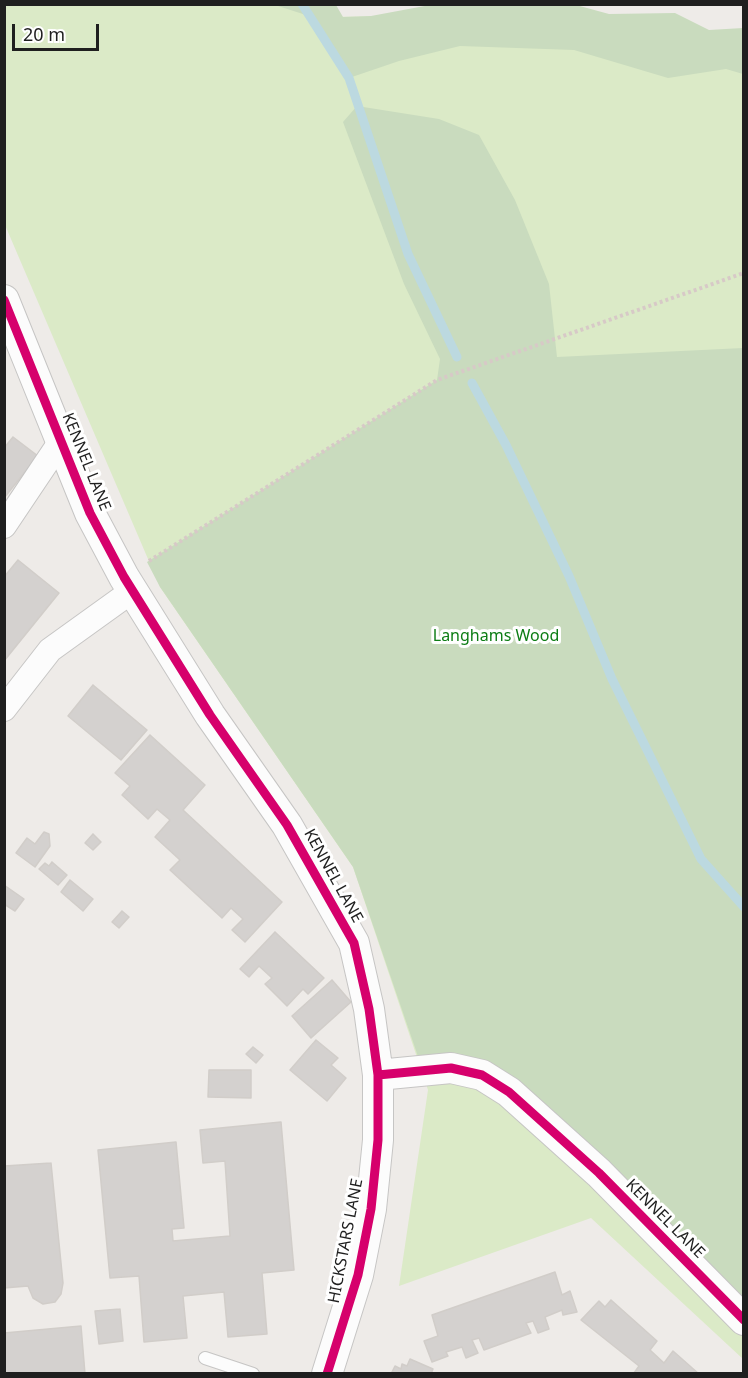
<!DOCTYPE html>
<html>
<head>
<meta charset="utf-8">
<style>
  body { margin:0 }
  #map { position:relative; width:748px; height:1378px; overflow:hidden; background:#eeebe8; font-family:"Noto Sans",sans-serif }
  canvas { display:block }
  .frame { position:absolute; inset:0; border:6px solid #1f1f1f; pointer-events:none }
  .scale { position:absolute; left:12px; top:24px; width:87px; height:27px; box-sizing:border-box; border:3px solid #1f1f1f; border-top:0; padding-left:8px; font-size:18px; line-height:21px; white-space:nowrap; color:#1f1f1f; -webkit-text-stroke:4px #fff; paint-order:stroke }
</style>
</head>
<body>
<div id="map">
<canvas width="748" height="1378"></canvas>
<div class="frame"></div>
<div class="scale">20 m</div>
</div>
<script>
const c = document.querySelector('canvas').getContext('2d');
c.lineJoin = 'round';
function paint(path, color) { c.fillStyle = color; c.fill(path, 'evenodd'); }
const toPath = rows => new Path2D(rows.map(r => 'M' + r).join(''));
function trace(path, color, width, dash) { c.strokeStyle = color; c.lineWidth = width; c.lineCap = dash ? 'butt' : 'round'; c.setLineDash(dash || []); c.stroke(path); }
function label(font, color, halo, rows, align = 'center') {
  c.font = font + ' "Noto Sans",sans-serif'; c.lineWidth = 6; c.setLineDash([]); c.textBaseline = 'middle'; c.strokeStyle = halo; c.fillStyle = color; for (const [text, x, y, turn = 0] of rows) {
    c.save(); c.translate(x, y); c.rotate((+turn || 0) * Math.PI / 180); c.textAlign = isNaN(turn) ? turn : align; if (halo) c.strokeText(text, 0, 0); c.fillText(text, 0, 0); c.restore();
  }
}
paint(toPath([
  [319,4,320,17,609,14,743,50,743,1359,591,1218,399,1286,428,1090,353,867,160,587,5,225,4,5]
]), '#dbeac7');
paint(toPath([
  [430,5,576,5,609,14,675,13,709,30,743,28,743,74,726,69,668,78,574,50,460,46,399,61,349,78,309,16,275,5,336,5,343,17,371,16],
  [357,106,439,119,479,135,515,200,549,284,557,357,743,348,743,1320,509,1092,423,1071,353,867,160,587,147,562,437,380,440,359,404,284,343,122]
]), '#c9dbbe');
trace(toPath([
  [302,4,349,78,408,254,457,357],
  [472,383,506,445,569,576,612,679,701,859,744,907]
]), '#bcd9e0', 9);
const building = toPath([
  [13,437,38,456,4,498,4,448,13,437],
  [18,560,59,593,4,661,4,577,18,560],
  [93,685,147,730,121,760,68,716,93,685],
  [150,735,205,785,183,810,282,902,245,942,232,930,243,919,231,908,222,918,170,870,180,860,155,837,170,820,157,809,148,819,122,795,130,786,115,773,150,735],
  [44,832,49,834,50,846,35,867,16,853,27,838,35,844,44,832],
  [93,834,101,842,93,850,85,843,93,834],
  [52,862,67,875,58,885,39,869,45,863,49,866,52,862],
  [70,880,93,899,83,911,61,892,70,880],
  [4,885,24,899,15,911,4,904,4,885],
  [122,911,129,917,119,928,112,922,122,911],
  [275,932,324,978,308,994,303,989,287,1006,265,984,272,978,259,966,249,977,240,969,275,932],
  [332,980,351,1002,311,1038,292,1016,332,980],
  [316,1040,338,1058,331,1065,346,1078,327,1101,290,1070,316,1040],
  [253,1047,263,1055,256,1063,246,1054,253,1047],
  [209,1070,251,1070,251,1098,208,1097,209,1070],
  [281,1122,294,1270,262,1273,267,1334,228,1337,224,1292,183,1296,187,1338,144,1342,139,1276,110,1278,98,1150,176,1142,184,1228,172,1229,173,1241,230,1236,225,1161,203,1163,200,1130,281,1122],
  [51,1163,63,1283,61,1294,55,1302,43,1304,33,1298,28,1286,4,1288,4,1166,51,1163],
  [555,1272,562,1295,570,1291,577,1312,563,1315,562,1310,545,1317,549,1329,538,1333,533,1321,526,1323,531,1333,484,1350,479,1338,472,1340,478,1353,466,1358,462,1347,446,1352,448,1356,432,1362,424,1341,438,1336,432,1315,555,1272],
  [611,1300,657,1341,650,1350,664,1363,673,1351,699,1374,634,1373,639,1366,581,1320,599,1301,605,1307,611,1300],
  [120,1309,123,1341,99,1344,95,1311,120,1309],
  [81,1326,85,1374,4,1374,4,1333,81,1326],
  [410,1359,433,1369,431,1374,391,1374,395,1366,401,1369,402,1364,407,1366,410,1359]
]);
paint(building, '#d4d1cf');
trace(building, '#d1cdc9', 1.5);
const service = toPath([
  [205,1358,253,1374]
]);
const minor = toPath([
  [4,526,61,441],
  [4,709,50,650,132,591]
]);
const tertiary = toPath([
  [4,300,90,513,124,577,210,715,287,825,354,943,369,1009,378,1075,451,1068,482,1075,509,1092,599,1173,744,1320],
  [327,1374,358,1275,371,1209,378,1140,378,1075]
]);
trace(service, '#c6c5c4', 14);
trace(minor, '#c6c5c4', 26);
trace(tertiary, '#c6c5c4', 32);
trace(toPath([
  [149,561,437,380,744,273]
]), '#d7c9c7', 4, [3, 3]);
trace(service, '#fcfcfc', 12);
trace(minor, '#fcfcfc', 24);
trace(tertiary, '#fcfcfc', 30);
trace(toPath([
  [4,300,90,513,124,577,210,715,287,825,354,943,369,1009,378,1075,451,1068,482,1075,509,1092,599,1173,744,1320],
  [327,1374,358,1275,371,1209,378,1140,378,1075]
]), '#d6006c', 9);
label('16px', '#1f1f1f', '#fff', [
  ["KENNEL LANE",86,462,68],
  ["KENNEL LANE",333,876,61],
  ["KENNEL LANE",665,1219,45],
  ["HICKSTARS LANE",346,1241,-79]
]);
label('16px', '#0d7d15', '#fff', [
  ["Langhams Wood",496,636]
]);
</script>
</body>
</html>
